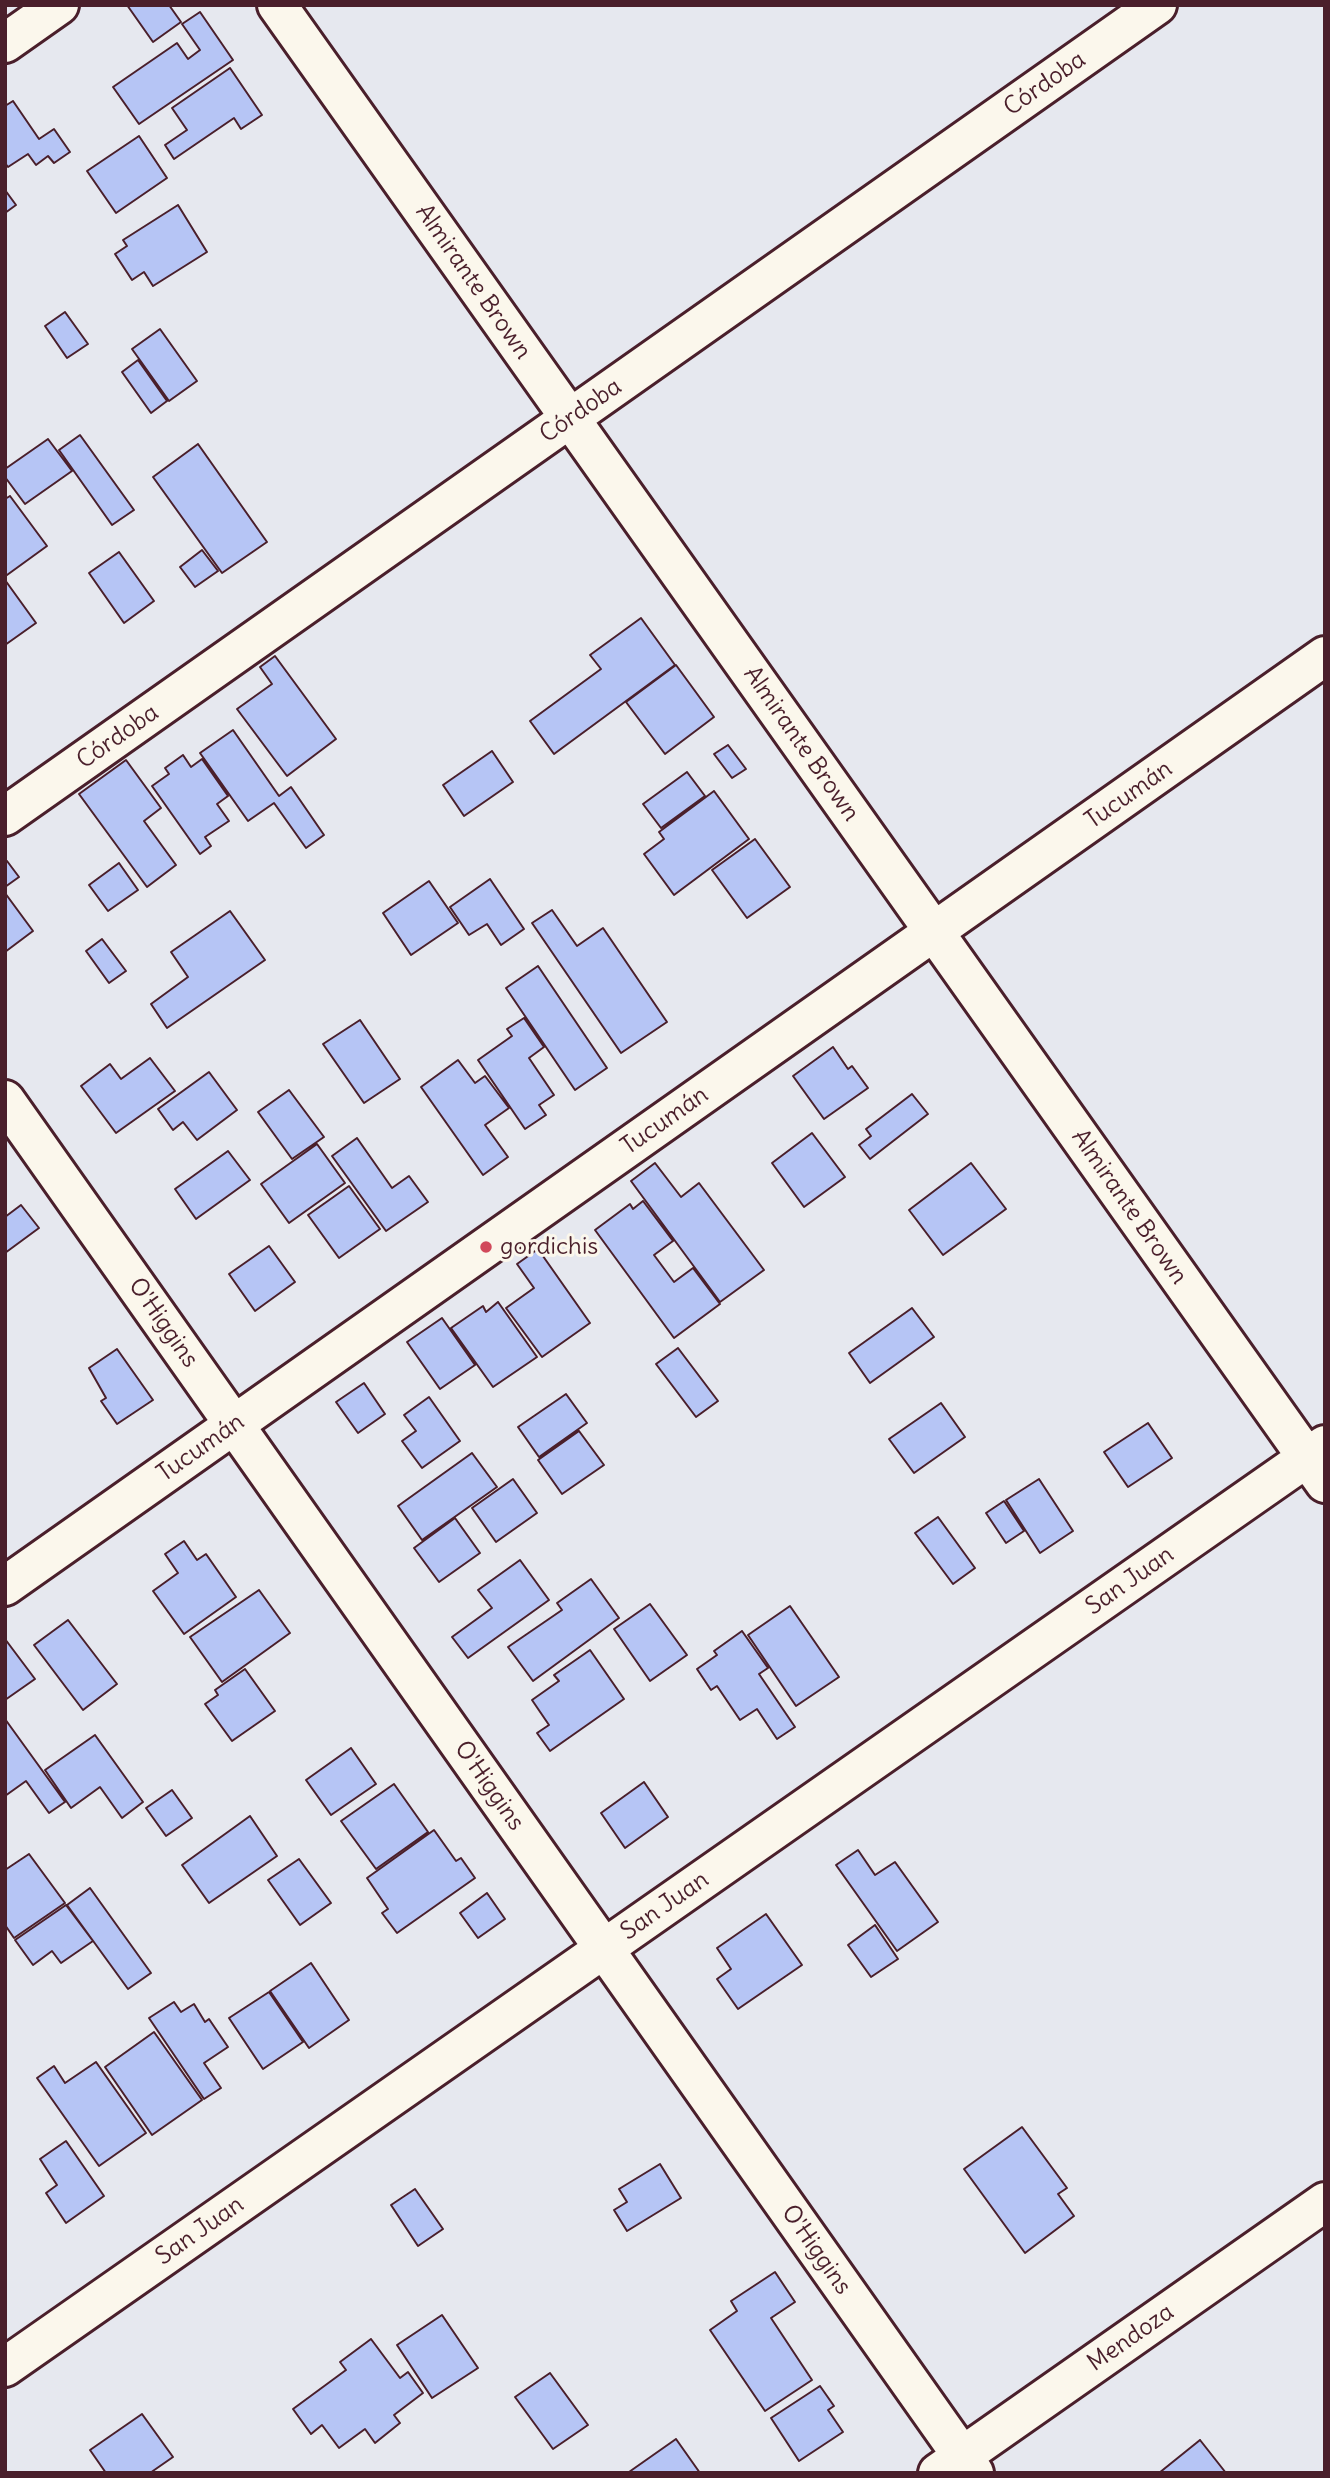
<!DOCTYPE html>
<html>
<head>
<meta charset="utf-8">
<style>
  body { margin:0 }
  #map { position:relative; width:1330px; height:2478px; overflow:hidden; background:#e6e8ef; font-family:Delius,sans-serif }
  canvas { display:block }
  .frame { position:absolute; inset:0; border:7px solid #4a1f2b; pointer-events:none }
</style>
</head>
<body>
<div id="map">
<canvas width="1330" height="2478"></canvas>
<div class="frame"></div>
</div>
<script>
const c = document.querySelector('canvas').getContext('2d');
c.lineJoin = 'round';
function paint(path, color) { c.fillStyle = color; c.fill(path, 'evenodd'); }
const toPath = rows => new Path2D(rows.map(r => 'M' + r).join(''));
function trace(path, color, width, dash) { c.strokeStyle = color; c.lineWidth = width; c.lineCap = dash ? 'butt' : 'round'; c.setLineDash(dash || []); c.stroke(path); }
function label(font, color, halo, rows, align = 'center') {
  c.font = font + ' Delius,sans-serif'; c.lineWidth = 6; c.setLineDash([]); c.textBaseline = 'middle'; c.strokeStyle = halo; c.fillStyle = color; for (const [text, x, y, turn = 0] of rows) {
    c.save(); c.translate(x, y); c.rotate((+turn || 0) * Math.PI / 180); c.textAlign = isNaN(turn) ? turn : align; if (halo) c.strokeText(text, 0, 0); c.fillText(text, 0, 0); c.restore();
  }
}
const building = toPath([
  [127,5,169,5,181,22,153,42,127,5],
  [200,12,233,60,139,124,113,87,177,43,188,59,200,50,182,24,200,12],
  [230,68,262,115,241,129,234,118,174,159,165,145,187,130,172,108,230,68],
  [13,101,39,139,54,129,70,152,54,163,48,156,36,165,28,154,8,167,5,163,5,106,13,101],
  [139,136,167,178,116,213,87,171,139,136],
  [5,190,16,205,5,213,5,190],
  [178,205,207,252,153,286,144,272,132,280,115,254,127,246,123,240,178,205],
  [65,312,88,344,67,358,45,326,65,312],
  [160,329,197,381,169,401,132,349,160,329],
  [138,360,167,401,151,413,122,372,138,360],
  [80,435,134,510,112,525,59,450,80,435],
  [48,439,72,471,25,504,5,477,5,469,48,439],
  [198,444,267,542,222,573,153,477,198,444],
  [10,496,47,546,7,575,5,573,5,499,10,496],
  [202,550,218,571,195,587,180,567,202,550],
  [119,552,154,601,124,623,89,573,119,552],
  [5,580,36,623,5,645,5,580],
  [641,618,675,665,554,754,530,721,601,669,590,655,641,618],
  [275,656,336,739,287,776,237,709,272,684,260,667,275,656],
  [676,665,714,717,665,754,626,702,676,665],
  [233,730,279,796,291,787,324,835,306,848,274,803,248,821,200,753,233,730],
  [728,745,746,769,732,778,714,754,728,745],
  [492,751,513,782,464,816,443,785,492,751],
  [183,755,191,767,202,759,228,796,217,804,229,821,205,837,211,846,200,854,152,786,169,774,165,768,183,755],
  [126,760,161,808,144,821,176,865,147,887,79,794,126,760],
  [687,772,705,796,661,828,643,804,687,772],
  [714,791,749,839,674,895,644,854,664,839,659,832,714,791],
  [755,839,790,887,747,918,712,870,755,839],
  [7,861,19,877,5,887,5,862,7,861],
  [119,863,138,890,108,911,89,885,119,863],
  [490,879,524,929,501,945,487,924,469,935,450,907,490,879],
  [429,881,458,923,411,955,383,913,429,881],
  [5,893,33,931,5,952,5,893],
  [552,910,577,946,603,928,667,1022,621,1053,532,923,552,910],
  [230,911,265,960,167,1028,151,1004,188,977,171,952,230,911],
  [102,939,126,971,109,983,86,951,102,939],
  [538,966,607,1068,575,1090,506,988,538,966],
  [524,1018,544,1047,529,1058,554,1095,539,1105,546,1115,525,1129,478,1060,512,1036,507,1029,524,1018],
  [360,1020,400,1079,364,1103,323,1044,360,1020],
  [833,1047,848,1069,852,1066,868,1088,824,1119,793,1076,833,1047],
  [150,1058,175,1091,116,1133,81,1086,110,1064,121,1079,150,1058],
  [458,1060,475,1083,485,1076,509,1108,485,1125,508,1157,483,1175,421,1087,458,1060],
  [209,1072,237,1110,197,1140,183,1122,173,1130,158,1109,209,1072],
  [289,1090,324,1137,292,1159,258,1112,289,1090],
  [912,1094,928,1114,870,1159,859,1145,871,1136,866,1129,912,1094],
  [812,1133,845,1177,804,1207,772,1163,812,1133],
  [357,1138,392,1188,409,1176,428,1202,386,1231,332,1156,357,1138],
  [317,1144,345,1183,289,1223,261,1184,317,1144],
  [228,1151,250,1180,196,1219,175,1189,228,1151],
  [655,1163,681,1197,699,1183,764,1270,720,1302,631,1181,655,1163],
  [971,1163,1006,1209,943,1255,909,1210,971,1163],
  [349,1186,380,1229,339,1258,308,1215,349,1186],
  [643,1201,673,1241,654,1255,674,1282,693,1268,720,1304,674,1338,595,1230,630,1204,633,1209,643,1201],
  [21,1205,39,1228,5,1253,5,1217,21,1205],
  [269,1246,295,1282,255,1311,229,1274,269,1246],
  [538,1249,590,1323,542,1357,506,1308,534,1288,517,1264,538,1249],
  [498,1302,537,1357,493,1387,451,1328,483,1306,486,1312,498,1302],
  [912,1308,934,1337,870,1383,849,1353,912,1308],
  [442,1318,475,1365,440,1389,407,1342,442,1318],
  [678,1348,718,1401,696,1417,656,1364,678,1348],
  [117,1349,153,1400,117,1424,101,1401,106,1398,89,1368,117,1349],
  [364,1383,385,1414,358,1433,336,1402,364,1383],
  [566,1394,587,1423,539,1457,518,1427,566,1394],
  [429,1397,460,1441,422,1468,402,1441,416,1431,404,1415,429,1397],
  [941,1403,965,1437,914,1473,889,1439,941,1403],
  [1148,1423,1172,1458,1128,1487,1104,1452,1148,1423],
  [579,1431,604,1465,562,1494,538,1460,579,1431],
  [472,1453,497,1487,422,1540,398,1506,472,1453],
  [513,1479,537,1513,496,1542,472,1508,513,1479],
  [1039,1479,1073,1531,1040,1553,1006,1500,1039,1479],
  [1004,1501,1024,1531,1006,1543,986,1513,1004,1501],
  [938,1517,975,1568,953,1584,915,1533,938,1517],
  [455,1518,480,1553,439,1582,414,1548,455,1518],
  [184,1541,197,1560,206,1554,236,1597,184,1634,153,1591,178,1573,165,1554,184,1541],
  [520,1560,549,1600,468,1658,452,1637,492,1608,478,1590,520,1560],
  [591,1579,619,1618,533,1681,508,1647,562,1610,557,1603,591,1579],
  [259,1590,290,1633,222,1682,190,1637,259,1590],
  [650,1604,687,1655,650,1681,614,1629,650,1604],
  [790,1606,839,1677,796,1706,748,1635,790,1606],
  [68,1620,117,1684,83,1710,34,1645,68,1620],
  [742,1631,768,1668,759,1674,795,1727,777,1739,757,1709,740,1720,717,1686,711,1690,697,1669,717,1655,714,1651,742,1631],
  [5,1639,35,1679,5,1700,5,1639],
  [590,1650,624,1699,550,1751,537,1733,549,1725,532,1700,559,1681,554,1675,590,1650],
  [245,1669,275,1711,232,1741,205,1704,218,1695,215,1690,245,1669],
  [5,1719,65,1802,49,1813,26,1781,5,1796,5,1719],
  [95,1735,143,1802,122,1818,100,1787,71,1808,45,1770,95,1735],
  [351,1748,376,1784,331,1815,306,1780,351,1748],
  [644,1782,668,1817,625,1848,601,1813,644,1782],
  [394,1784,428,1832,376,1869,341,1821,394,1784],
  [172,1790,192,1818,166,1836,146,1808,172,1790],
  [250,1816,277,1856,209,1903,182,1865,250,1816],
  [434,1830,456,1861,461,1858,475,1878,397,1933,382,1913,388,1909,367,1878,434,1830],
  [858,1850,875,1875,895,1862,938,1922,897,1951,836,1865,858,1850],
  [29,1854,65,1903,14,1938,5,1925,5,1870,29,1854],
  [299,1859,331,1903,300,1925,268,1880,299,1859],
  [90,1888,151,1973,128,1989,67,1905,90,1888],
  [487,1893,505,1919,478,1938,460,1913,487,1893],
  [66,1905,93,1941,61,1963,52,1951,33,1965,15,1940,66,1905],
  [766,1914,802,1965,738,2009,717,1979,731,1969,717,1948,766,1914],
  [875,1925,898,1959,871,1977,848,1945,875,1925],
  [311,1963,349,2020,309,2048,270,1991,311,1963],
  [269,1992,303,2042,263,2069,229,2018,269,1992],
  [174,2002,181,2012,194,2004,205,2022,209,2019,228,2047,204,2063,221,2088,204,2099,149,2018,174,2002],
  [154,2032,202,2100,152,2135,105,2067,154,2032],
  [96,2062,146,2133,99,2166,37,2078,54,2066,65,2083,96,2062],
  [1022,2127,1067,2188,1058,2194,1074,2216,1025,2253,964,2169,1022,2127],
  [66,2141,104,2196,66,2223,46,2193,57,2185,40,2159,66,2141],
  [660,2164,681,2198,627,2231,614,2210,627,2202,619,2189,660,2164],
  [415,2189,443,2229,418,2246,391,2205,415,2189],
  [775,2272,795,2302,771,2318,812,2380,765,2411,710,2330,737,2311,731,2301,775,2272],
  [442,2315,478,2368,432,2398,397,2345,442,2315],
  [371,2339,400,2378,408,2372,423,2393,394,2415,400,2423,375,2443,365,2429,339,2448,322,2425,311,2434,293,2409,346,2370,340,2362,371,2339],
  [550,2373,588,2425,553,2449,515,2397,550,2373],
  [820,2386,834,2406,828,2410,843,2432,799,2461,771,2418,820,2386],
  [142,2414,173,2457,150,2473,106,2473,90,2450,142,2414],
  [676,2439,700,2473,629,2472,676,2439],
  [1200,2440,1226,2473,1159,2473,1200,2440]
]);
paint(building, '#b6c5f5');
trace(building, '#4a1f2b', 2);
const minor = toPath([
  [277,5,1325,1483],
  [5,43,59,5],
  [5,816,1157,5],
  [5,1100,974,2473],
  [5,1586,1325,656],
  [5,2367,1325,1445],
  [938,2473,1325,2202]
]);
trace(minor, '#4a1f2b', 44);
trace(minor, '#fbf7ec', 38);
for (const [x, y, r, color] of [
  [486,1247,7,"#d1495b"]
]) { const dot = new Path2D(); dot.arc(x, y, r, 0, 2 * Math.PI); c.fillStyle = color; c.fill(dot); trace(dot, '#fbf7ec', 2.5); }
label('24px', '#4a1f2b', '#fbf7ec', [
  ["Córdoba",1045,84,-35],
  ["Almirante Brown",473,282,55],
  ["Córdoba",581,411,-35],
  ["Córdoba",118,737,-35],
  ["Almirante Brown",801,744,55],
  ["Tucumán",1129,795,-35],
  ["Tucumán",665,1121,-35],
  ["Almirante Brown",1129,1207,55],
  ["O'Higgins",163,1323,55],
  ["Tucumán",201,1448,-35],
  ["San Juan",1130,1581,-35],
  ["O'Higgins",489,1786,55],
  ["San Juan",665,1906,-35],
  ["San Juan",200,2231,-35],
  ["O'Higgins",816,2250,55],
  ["Mendoza",1131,2338,-35]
]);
label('24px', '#4a1f2b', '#fbf7ec', [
  ["gordichis",500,1247]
], 'left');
</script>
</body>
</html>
